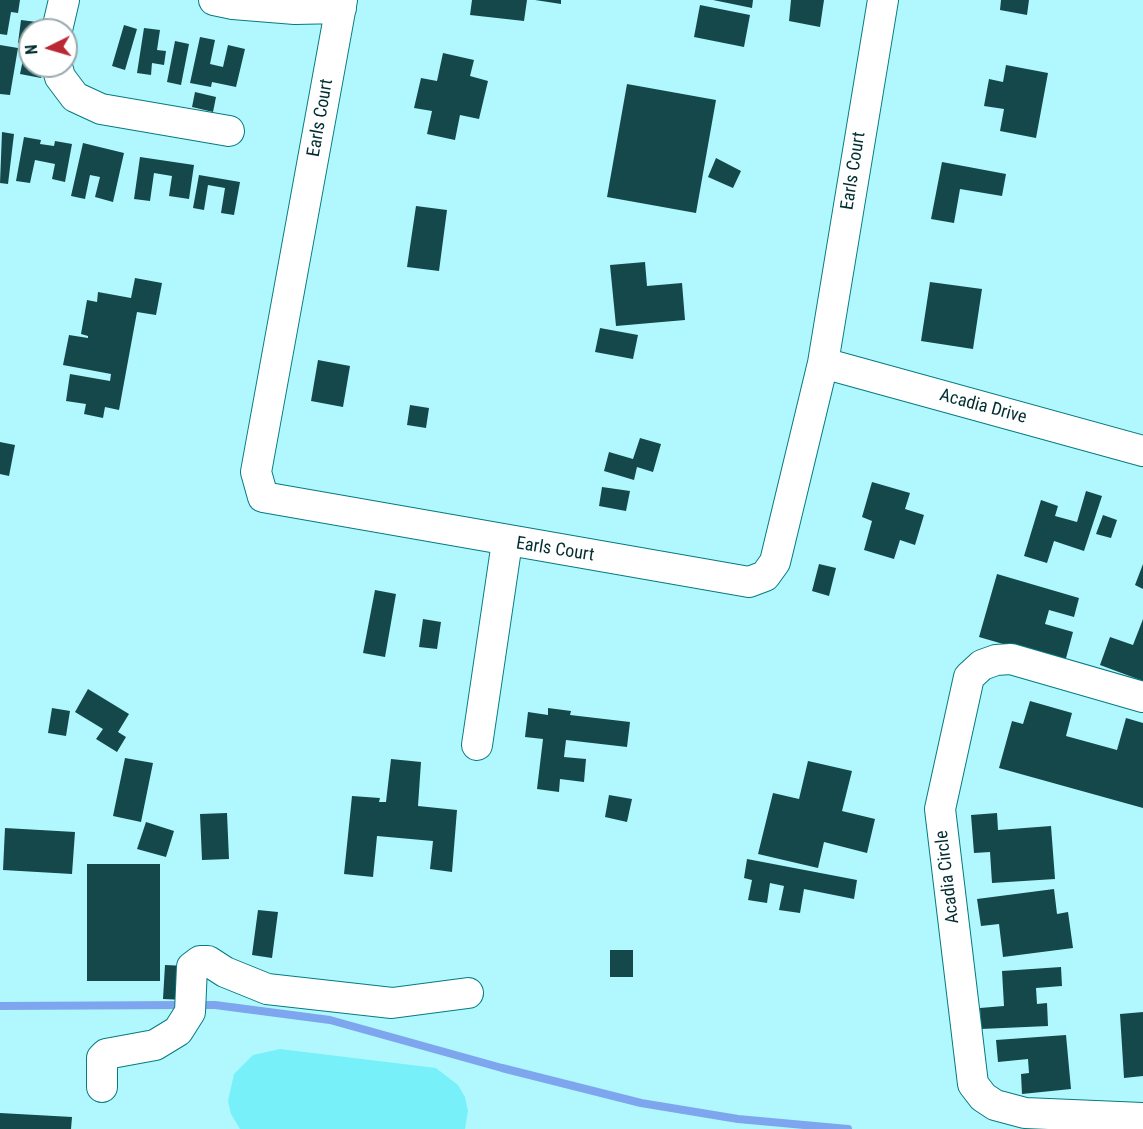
<!DOCTYPE html>
<html>
<head>
<meta charset="utf-8">
<style>
  body { margin:0 }
  #map { position:relative; width:1143px; height:1129px; overflow:hidden; background:#b1f8fe; font-family:"Roboto Condensed",sans-serif }
  canvas { display:block }
  .north { position:absolute; left:18px; top:18px; width:60px; height:60px; box-sizing:border-box; background:#fff; border:2px solid #9aabad; border-radius:50%; rotate:265deg; font-size:16px; font-weight:700; line-height:24px; text-align:center; color:#032e31 }
  .north::after { content:''; display:block; margin:auto; width:21px; height:27px; background:#b92835; clip-path:polygon(50% 0,100% 100%,50% 72%,0 100%) }
</style>
</head>
<body>
<div id="map">
<canvas width="1143" height="1129"></canvas>
<div class="north">N</div>
</div>
<script>
const c = document.querySelector('canvas').getContext('2d');
c.lineJoin = 'round';
function paint(path, color) { c.fillStyle = color; c.fill(path, 'evenodd'); }
const toPath = rows => new Path2D(rows.map(r => 'M' + r).join(''));
function trace(path, color, width, dash) { c.strokeStyle = color; c.lineWidth = width; c.lineCap = dash ? 'butt' : 'round'; c.setLineDash(dash || []); c.stroke(path); }
function label(font, color, halo, rows, align = 'center') {
  c.font = font + ' "Roboto Condensed",sans-serif'; c.lineWidth = 6; c.setLineDash([]); c.textBaseline = 'middle'; c.strokeStyle = halo; c.fillStyle = color; for (const [text, x, y, turn = 0] of rows) {
    c.save(); c.translate(x, y); c.rotate((+turn || 0) * Math.PI / 180); c.textAlign = isNaN(turn) ? turn : align; if (halo) c.strokeText(text, 0, 0); c.fillText(text, 0, 0); c.restore();
  }
}
paint(toPath([
  [280,1049,436,1068,458,1085,465,1097,468,1111,465,1129,240,1129,231,1114,228,1101,234,1074,253,1055]
]), '#78f0f9');
trace(toPath([
  [196,1005,215,1005,330,1020,502,1068,641,1103,738,1119,848,1129],
  [0,1006,184,1005]
]), '#7ea6ee', 8);
paint(toPath([
  [0,0,20,0,18,13,11,12,7,35,0,34],
  [472,0,527,0,524,21,470,15],
  [535,0,561,0,561,4],
  [713,0,753,0,752,8],
  [791,0,824,0,820,27,789,21],
  [1001,0,1029,0,1027,15,1000,10],
  [700,5,750,15,744,47,694,37],
  [21,20,45,23,44,30,30,30,30,45,18,43],
  [124,25,137,29,125,70,112,66],
  [144,28,160,30,157,50,166,51,164,65,152,63,151,75,137,73],
  [200,37,215,40,210,64,223,67,228,45,245,49,236,87,212,82,211,87,190,83],
  [175,41,189,44,181,85,167,82],
  [0,45,18,48,10,95,0,94],
  [25,50,30,51,30,66,43,66,41,78,20,74],
  [443,53,474,60,470,76,488,81,479,119,460,115,455,140,427,134,432,111,414,108,421,78,437,81],
  [1006,65,1048,73,1036,138,1000,131,1004,109,984,106,989,79,1003,82],
  [627,84,716,100,696,213,607,197],
  [195,92,216,97,213,112,192,107],
  [2,132,14,134,8,184,0,183],
  [24,137,41,140,40,144,54,146,55,141,72,144,65,182,52,179,55,164,35,160,30,183,16,181],
  [83,143,124,153,113,202,95,197,100,177,90,175,85,199,71,196],
  [140,157,194,165,189,199,169,196,172,176,154,173,150,201,134,199],
  [716,158,741,171,733,188,708,177],
  [942,162,1006,174,1002,196,960,189,954,223,931,219],
  [199,175,240,182,234,215,221,213,225,188,208,185,204,210,193,208],
  [416,206,447,210,439,271,407,267],
  [645,262,647,286,682,283,685,320,616,326,610,265],
  [135,278,162,283,156,315,137,312,119,410,105,407,103,418,84,414,86,404,66,401,70,374,110,381,111,374,63,365,69,335,88,338,88,336,81,334,87,300,97,302,98,292,131,298],
  [930,282,982,289,973,349,921,341],
  [600,328,638,335,633,359,595,352],
  [318,360,350,366,343,407,311,401],
  [410,405,429,408,426,428,407,425],
  [640,438,661,444,653,472,637,467,634,480,604,471,609,452,633,459],
  [0,442,15,445,9,476,0,474],
  [872,482,910,493,905,509,924,515,915,545,900,540,894,559,864,550,872,521,862,517],
  [602,487,630,491,626,511,599,506],
  [1086,491,1102,496,1084,551,1054,541,1047,563,1024,556,1041,500,1058,506,1055,516,1077,522],
  [1103,515,1117,520,1111,538,1096,534],
  [819,564,836,568,829,596,812,591],
  [1143,564,1143,589,1135,585],
  [997,574,1079,598,1074,617,1049,610,1045,624,1073,632,1065,662,979,637],
  [375,590,396,594,385,657,363,653],
  [423,619,441,622,437,649,419,647],
  [1143,619,1143,681,1100,665,1110,637,1133,645],
  [88,689,129,714,118,732,126,737,117,752,96,739,103,729,75,712],
  [1030,701,1072,713,1066,736,1117,750,1126,718,1143,723,1143,808,999,768,1012,721,1023,724],
  [52,708,70,711,66,736,48,733],
  [548,708,571,711,570,715,630,722,627,747,566,740,564,757,586,759,584,782,560,779,559,792,537,789,543,739,525,737,528,712,548,715],
  [125,758,153,763,141,822,113,816],
  [391,759,421,762,418,806,457,810,452,872,430,869,433,841,377,836,373,877,344,874,352,796,380,798,379,802,386,802],
  [808,761,852,771,842,811,875,819,867,853,824,842,818,868,758,854,773,793,799,799],
  [609,795,632,799,627,822,605,817],
  [227,813,229,859,202,860,200,814],
  [997,813,998,830,1051,826,1055,879,992,883,990,852,974,853,971,815],
  [146,822,174,831,166,857,137,849],
  [5,828,75,832,72,874,3,870],
  [747,859,857,880,854,899,804,889,800,913,779,910,784,886,770,883,767,903,748,900,752,880,744,878],
  [87,864,160,864,160,981,87,981],
  [1054,889,1057,914,1068,912,1073,948,1003,957,999,924,981,926,977,899],
  [258,910,278,912,272,958,252,955],
  [610,950,633,950,633,977,610,977],
  [165,965,187,966,185,1000,163,999],
  [1061,967,1062,986,1036,988,1037,1004,1047,1003,1048,1026,981,1029,980,1008,1004,1006,1002,971],
  [1143,1012,1143,1076,1124,1078,1120,1014],
  [1066,1035,1071,1089,1022,1094,1021,1074,1029,1073,1028,1059,998,1062,996,1040],
  [0,1113,72,1117,71,1129,0,1129]
]), '#14484b');
const minor = toPath([
  [214,0,233,4,295,9,341,8],
  [342,0,256,472,263,497,749,582,765,576,775,562,823,363,883,0],
  [57,30,64,0],
  [57,66,60,77,75,97,101,109,229,131],
  [823,363,1143,451],
  [1143,697,1011,659,996,660,982,665,969,677,940,809,973,1084,983,1097,995,1105,1025,1113,1143,1118],
  [477,745,507,542],
  [102,1087,102,1058,106,1054,155,1045,178,1031,190,1012,192,967,200,961,208,961,225,972,267,989,392,1003,468,993]
]);
trace(minor, '#067a81', 32);
trace(minor, '#fff', 30);
label('18px', '#032e31', '#fff', [
  ["Earls Court",321,118,-80],
  ["Earls Court",854,171,-81],
  ["Acadia Drive",983,407,15],
  ["Earls Court",555,550,9],
  ["Acadia Circle",948,877,-97]
]);
</script>
</body>
</html>
